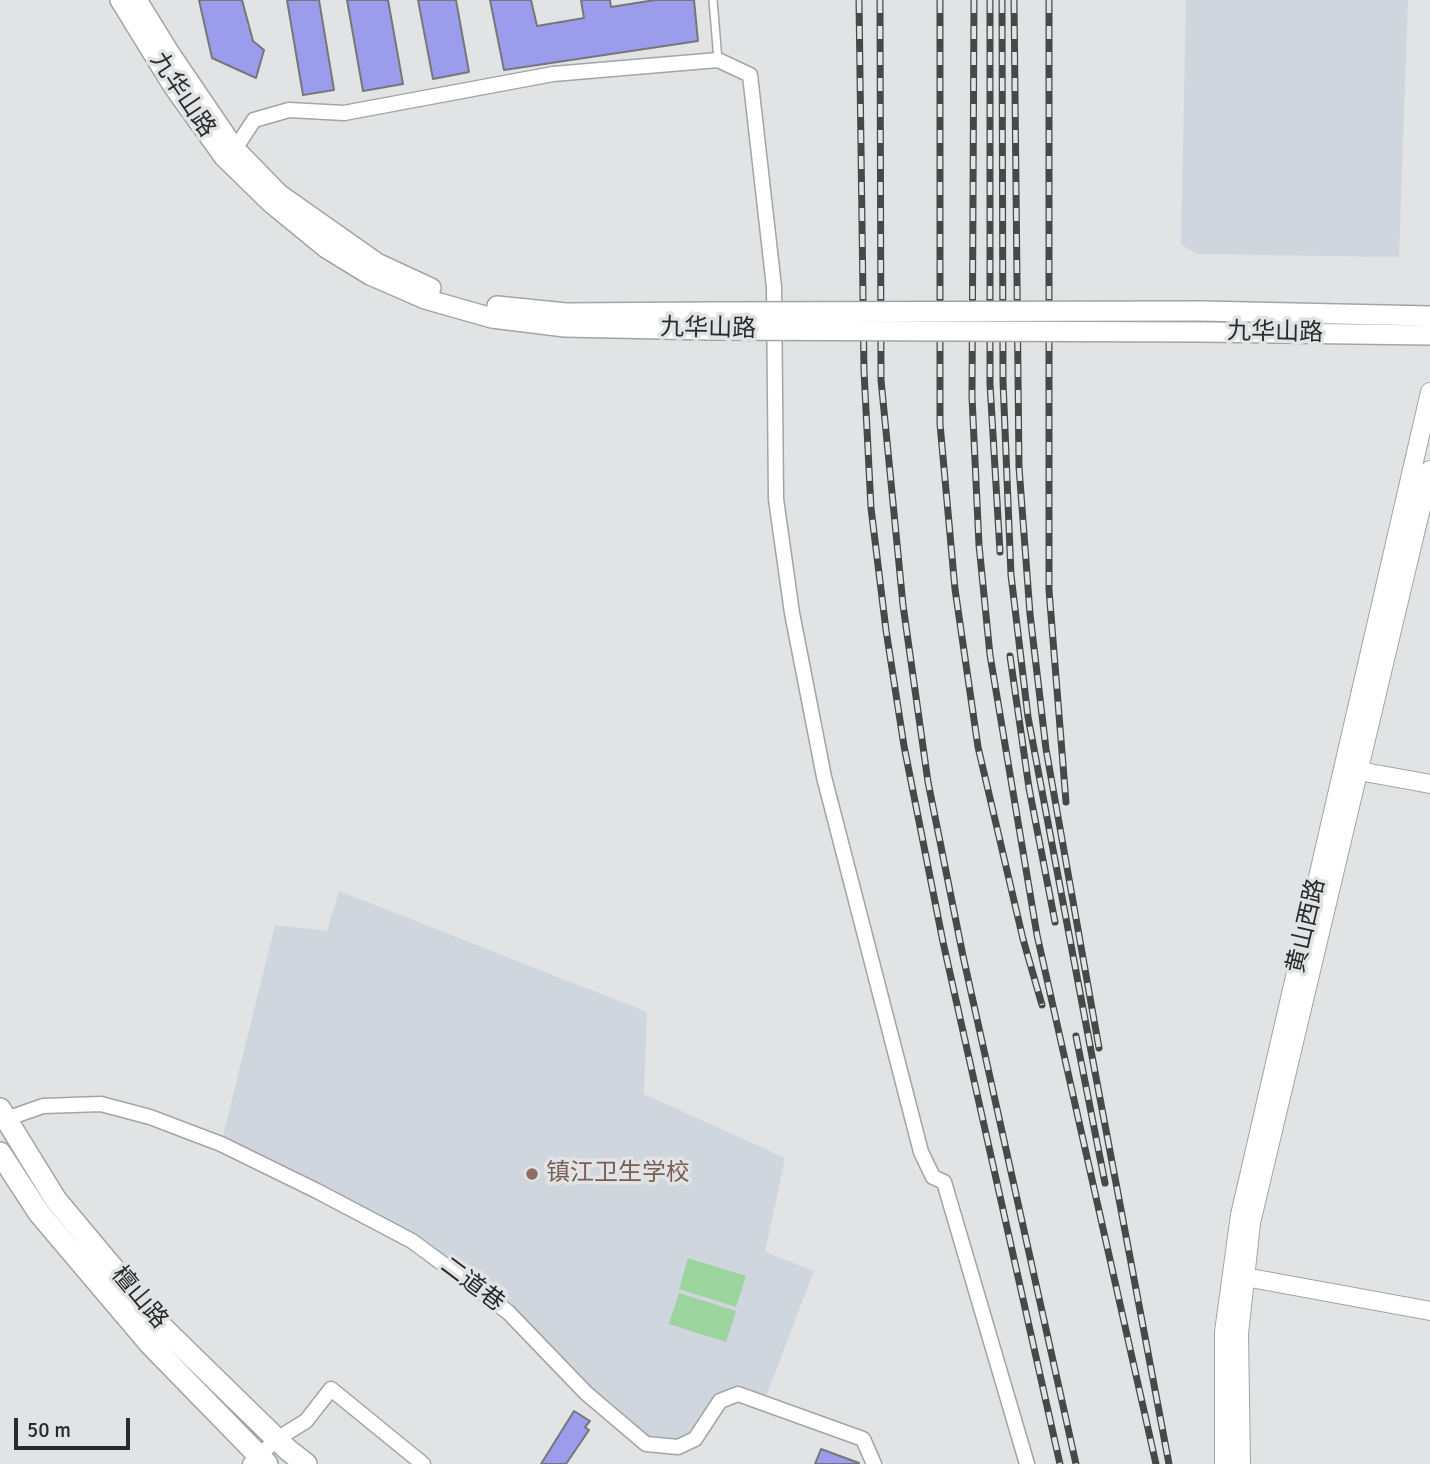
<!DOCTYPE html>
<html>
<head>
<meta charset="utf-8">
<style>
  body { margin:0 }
  #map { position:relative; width:1430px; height:1464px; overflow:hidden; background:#e1e3e5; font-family:Signika,sans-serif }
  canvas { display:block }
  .scale { position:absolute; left:14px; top:1418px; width:116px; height:32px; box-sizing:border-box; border:4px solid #292a2a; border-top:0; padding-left:9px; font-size:21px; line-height:24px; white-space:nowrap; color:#292a2a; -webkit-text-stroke:5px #e1e3e5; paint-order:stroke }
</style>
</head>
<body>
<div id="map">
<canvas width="1430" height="1464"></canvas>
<div class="scale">50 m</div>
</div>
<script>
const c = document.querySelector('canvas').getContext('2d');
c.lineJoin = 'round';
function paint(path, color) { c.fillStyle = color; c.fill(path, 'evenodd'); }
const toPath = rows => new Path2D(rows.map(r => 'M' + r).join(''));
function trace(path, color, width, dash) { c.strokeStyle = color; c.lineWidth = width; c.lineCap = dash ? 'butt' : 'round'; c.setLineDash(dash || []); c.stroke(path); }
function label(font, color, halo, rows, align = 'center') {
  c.font = font + ' Signika,"Noto Sans SC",sans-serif'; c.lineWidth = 7; c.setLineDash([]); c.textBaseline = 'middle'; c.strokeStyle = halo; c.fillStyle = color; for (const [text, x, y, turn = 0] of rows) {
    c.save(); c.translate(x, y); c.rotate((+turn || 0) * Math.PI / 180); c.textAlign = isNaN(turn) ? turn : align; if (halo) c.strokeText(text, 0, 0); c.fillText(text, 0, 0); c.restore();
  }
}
paint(toPath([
  [1186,0,1408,0,1399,257,1196,254,1181,244],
  [339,891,647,1012,644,1094,785,1158,765,1252,814,1271,763,1404,738,1394,720,1401,695,1439,646,1444,508,1312,412,1241,221,1144,275,925,327,931]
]), '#d0d6de');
paint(toPath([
  [688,1258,746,1276,736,1307,679,1289],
  [679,1293,736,1311,726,1342,669,1324]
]), '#9cd49d');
const building = toPath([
  [199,0,242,0,253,41,264,50,256,78,212,58,199,0],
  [287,0,319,0,334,90,303,95,287,0],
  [347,0,388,0,403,84,363,91,347,0],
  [418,0,456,0,469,72,433,79,418,0],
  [490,0,531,0,537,26,584,18,581,0,610,0,611,7,655,0,694,0,698,41,504,70,490,0],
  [574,1411,590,1421,585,1427,589,1430,566,1464,541,1464,574,1411],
  [821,1449,859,1463,858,1464,815,1464,821,1449]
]);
paint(building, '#9b9cec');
trace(building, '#777779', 2);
const service = toPath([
  [713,0,718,60]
]);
const minor = toPath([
  [235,149,254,120,289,110,344,113,553,74,718,60,750,75,774,287,776,499,792,613,824,777,921,1152,933,1177,944,1182,1027,1464],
  [6,1119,43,1106,101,1104,150,1117,221,1144,317,1191,412,1241,508,1312,586,1393,646,1444,678,1447,695,1439,720,1401,738,1394,863,1439,874,1464],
  [250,1464,277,1439,306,1421,331,1389,423,1464]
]);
const tertiary = toPath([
  [1348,769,1430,784],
  [1245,1277,1430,1311],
  [1224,1464,1224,1332,1240,1215,1430,392],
  [1241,1464,1239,1334,1251,1223,1430,470]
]);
const secondary = toPath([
  [120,0,173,86,224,157,271,203,326,248,370,275,425,299,492,318,565,327,710,330],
  [137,0,169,52,235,149,279,194,377,263,431,288],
  [497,306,566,313,709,312],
  [1202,311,1430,316],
  [1203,332,1430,335]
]);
const primary = toPath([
  [0,1109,56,1200,163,1328,288,1450,306,1464],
  [0,1153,39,1213,150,1344,267,1464]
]);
trace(service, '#a3a4a6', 10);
trace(minor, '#a3a4a6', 17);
trace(tertiary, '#a3a4a6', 20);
trace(secondary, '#a3a4a6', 22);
trace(primary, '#a3a4a6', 24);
trace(service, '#fff', 7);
trace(minor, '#fff', 14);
trace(tertiary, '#fff', 18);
trace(secondary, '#fff', 19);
trace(primary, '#fff', 21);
const rail = toPath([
  [859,0,864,371,871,508,886,630,904,746,943,942,1060,1464],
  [880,0,881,380,903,605,928,782,963,956,1076,1464],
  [940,0,940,424,955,589,978,747,1023,939,1042,1005],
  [974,0,972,397,979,545,990,655,1037,935,1156,1464],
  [990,0,990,384,1000,552],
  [1002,0,1003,381,1011,575,1028,717,1169,1464],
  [1014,0,1019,467,1030,614,1046,749,1099,1048],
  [1049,0,1049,590,1066,802],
  [1010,656,1029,788,1055,922],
  [1076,1036,1105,1183]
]);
trace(rail, '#474949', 7);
trace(rail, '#e1e3e5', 4.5, [13]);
const secondaryBridge = toPath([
  [709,312,1202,311],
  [710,330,1203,332]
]);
trace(secondaryBridge, '#a3a4a6', 22, []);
trace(secondaryBridge, '#fff', 19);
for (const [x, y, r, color] of [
  [532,1174,7,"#8d6e63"]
]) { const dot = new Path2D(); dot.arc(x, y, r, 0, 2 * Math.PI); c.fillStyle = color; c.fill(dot); trace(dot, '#e1e3e5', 2.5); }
label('24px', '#292a2a', '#e1e3e5', [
  ["九华山路",182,95,56],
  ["九华山路",708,329,1],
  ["九华山路",1275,333,1],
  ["黄山西路",1307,926,-77],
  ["二道巷",472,1285,37],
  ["檀山路",139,1298,50]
]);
label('24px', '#785e54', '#e1e3e5', [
  ["镇江卫生学校",546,1174]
], 'left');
</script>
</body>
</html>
